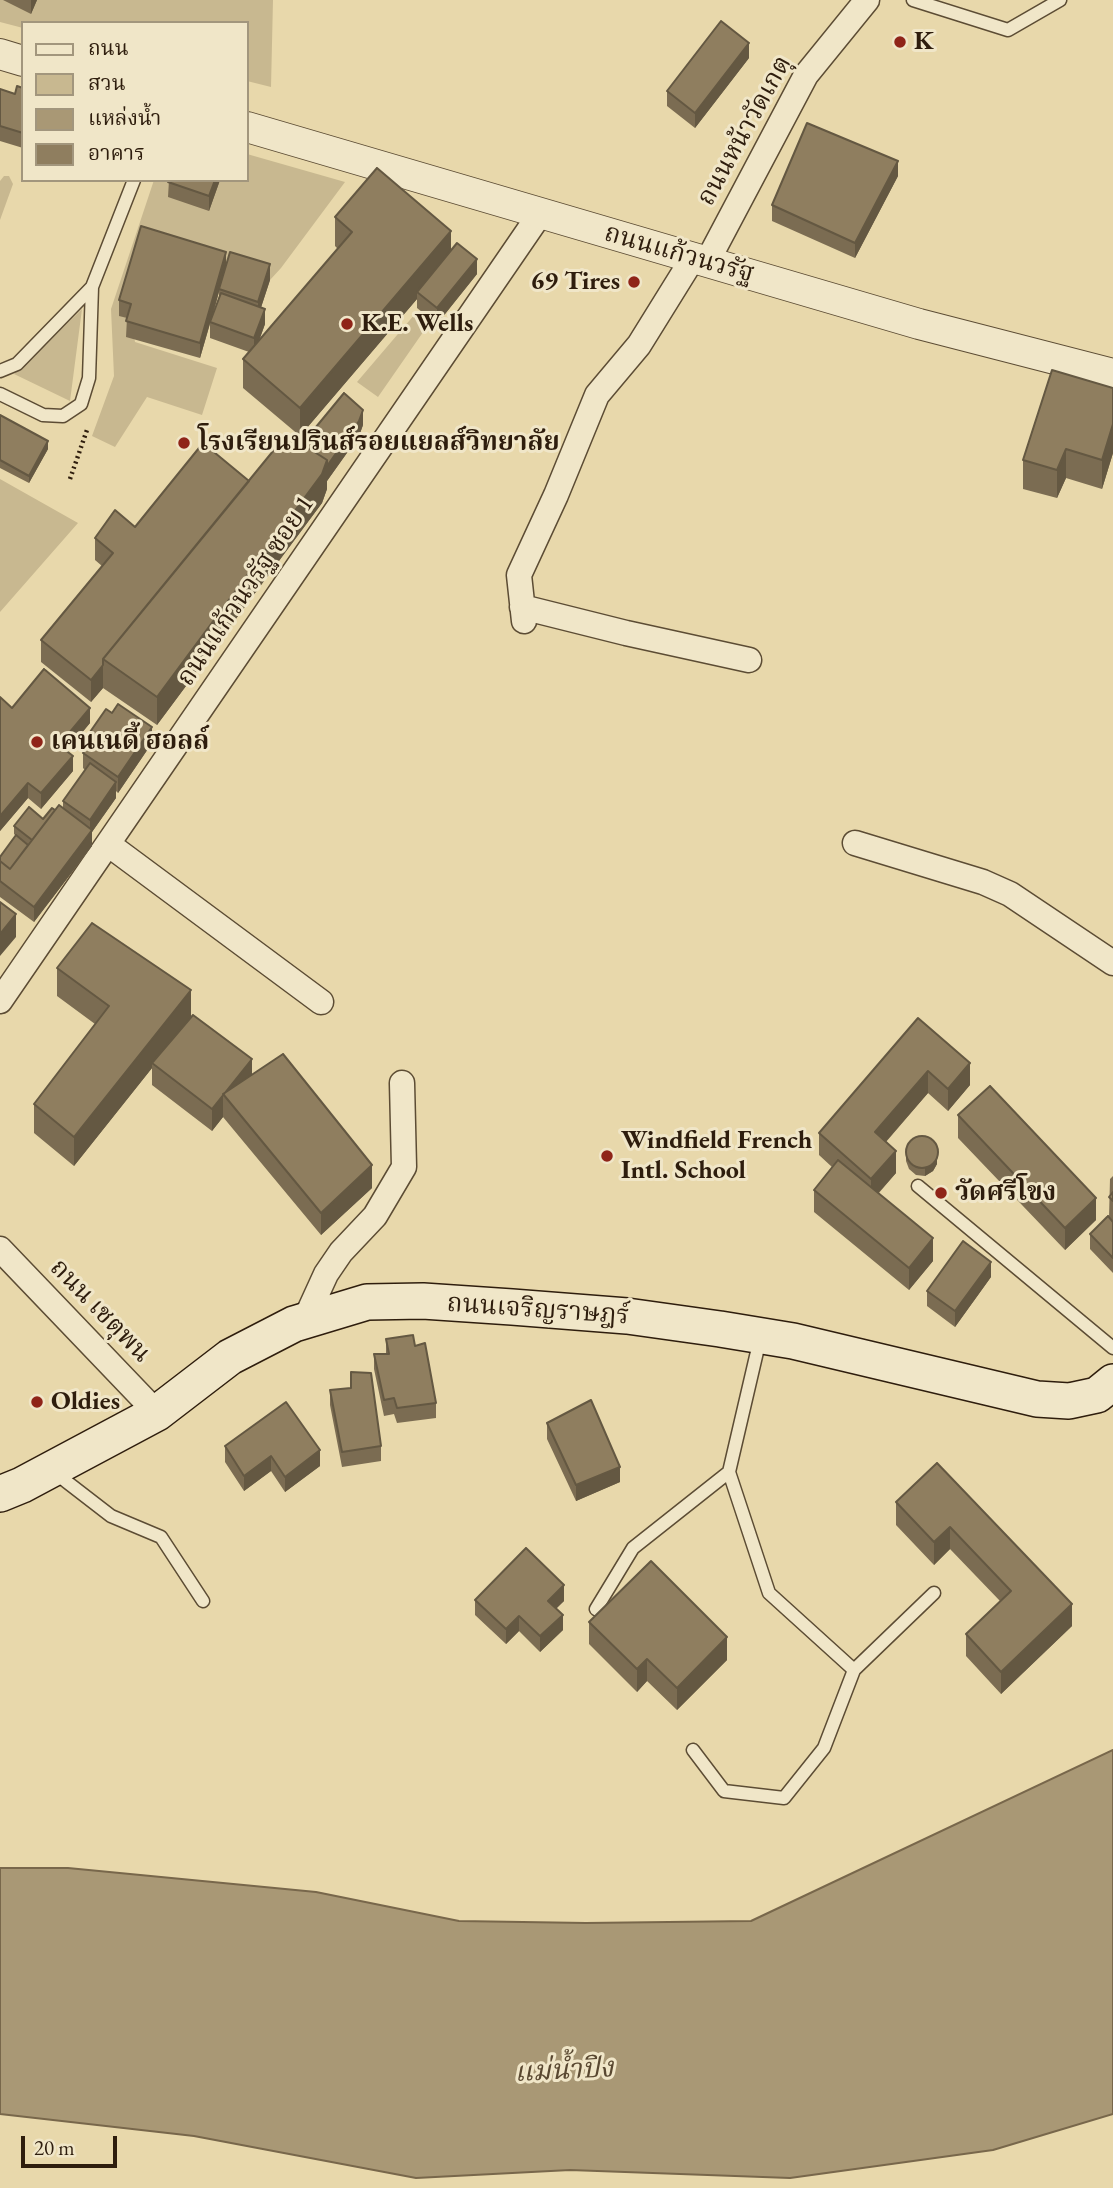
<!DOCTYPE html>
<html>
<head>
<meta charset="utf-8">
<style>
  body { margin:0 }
  #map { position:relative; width:1113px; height:2188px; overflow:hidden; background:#e8d8ab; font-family:"EB Garamond","Noto Serif Thai",serif }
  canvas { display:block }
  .legend { position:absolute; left:21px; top:21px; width:228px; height:161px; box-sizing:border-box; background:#f0e6c8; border:2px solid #a2967d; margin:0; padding:9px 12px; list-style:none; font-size:21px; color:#2e1d0d }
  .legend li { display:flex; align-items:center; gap:14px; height:35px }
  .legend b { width:35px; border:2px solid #a2967d }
  .scale { position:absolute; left:21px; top:2136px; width:96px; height:32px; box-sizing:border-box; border:4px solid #2e1d0d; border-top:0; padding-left:9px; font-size:21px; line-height:24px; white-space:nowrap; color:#2e1d0d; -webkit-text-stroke:5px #f0e6c8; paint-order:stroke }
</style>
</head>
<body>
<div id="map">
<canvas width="1113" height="2188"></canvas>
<ul class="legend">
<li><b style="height:9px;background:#f0e6c8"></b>ถนน</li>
<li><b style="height:19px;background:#c8b890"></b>สวน</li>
<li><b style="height:19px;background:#a99875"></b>แหล่งน้ำ</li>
<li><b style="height:19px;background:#8f7e5f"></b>อาคาร</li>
</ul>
<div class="scale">20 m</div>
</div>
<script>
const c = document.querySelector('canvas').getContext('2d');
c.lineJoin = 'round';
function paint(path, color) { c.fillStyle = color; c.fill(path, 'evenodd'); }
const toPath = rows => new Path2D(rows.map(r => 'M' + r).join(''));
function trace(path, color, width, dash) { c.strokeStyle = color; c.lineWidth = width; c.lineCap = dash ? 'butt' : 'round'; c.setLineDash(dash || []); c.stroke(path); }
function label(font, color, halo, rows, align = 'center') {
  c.font = font + ' "EB Garamond","Noto Serif Thai",serif'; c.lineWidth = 6; c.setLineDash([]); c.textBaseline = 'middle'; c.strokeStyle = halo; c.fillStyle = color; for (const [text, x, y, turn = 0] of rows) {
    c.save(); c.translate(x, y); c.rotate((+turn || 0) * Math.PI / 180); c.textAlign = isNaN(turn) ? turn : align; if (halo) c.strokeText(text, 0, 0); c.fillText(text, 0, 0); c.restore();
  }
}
paint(toPath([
  [0,0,273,0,271,87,247,81,247,23,23,23,23,28,0,22],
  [247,154,345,182,281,268,270,280,230,268,119,315,131,319,135,342,217,368,202,415,147,397,115,447,92,436,114,376,111,309,154,180,247,180],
  [4,176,9,176,13,184,0,220,0,181],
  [82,309,70,401,14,374],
  [415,314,428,325,378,397,357,382],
  [0,479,78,523,0,612]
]), '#c8b890');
const water = toPath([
  [1113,1750,1113,2114,993,2150,790,2178,570,2170,416,2178,194,2136,0,2114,0,1868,68,1868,316,1892,459,1921,586,1923,751,1921,1113,1750]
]);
paint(water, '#a99875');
trace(water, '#78674b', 2);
const service = toPath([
  [913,0,1008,30,1060,0],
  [0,371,17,364,92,287,134,180],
  [0,394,43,415,63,416,81,404,89,378,92,287],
  [918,1186,1113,1348],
  [760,1339,729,1472,769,1593,854,1670],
  [54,1472,111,1516,161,1537,203,1601],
  [596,1609,633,1548,729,1472],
  [693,1750,724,1791,784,1798,824,1748,854,1670,934,1593]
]);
const minor = toPath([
  [707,262,806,75,867,0],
  [522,607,626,633,749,660],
  [524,621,519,575,556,495,597,395,639,345,693,258],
  [855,843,983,882,1010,894,1113,963],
  [108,844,321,1002],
  [0,1001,540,214],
  [0,1249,157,1413],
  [305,1320,326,1274,341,1252,375,1216,404,1167,402,1083]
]);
const tertiary = toPath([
  [0,54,23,61],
  [247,127,919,324,1113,374]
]);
const secondary = toPath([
  [0,1494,22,1485,157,1413,230,1357,294,1324,367,1302,423,1301,512,1307,627,1316,720,1329,793,1341,1037,1399,1069,1401,1097,1395,1113,1382]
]);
trace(service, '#5c4c34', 15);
trace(minor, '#5c4c34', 27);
trace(tertiary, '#5c4c34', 32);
trace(secondary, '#2e1d0d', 38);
trace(toPath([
  [70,479,88,427]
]), '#2e1d0d', 4.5, [2, 3.5]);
trace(service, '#f0e6c8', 12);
trace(minor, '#f0e6c8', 24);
trace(tertiary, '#f0e6c8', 30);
trace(secondary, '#f0e6c8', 35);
paint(toPath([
  [3,0,37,0,31,14],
  [749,58,695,128,667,106,667,91],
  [23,88,23,148,0,141,0,89,15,94],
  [898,176,855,258,772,221,772,205],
  [169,180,220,180,209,211,168,197],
  [335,217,451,251,477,274,437,324,417,308,417,299,300,436,243,388,243,359,249,352,210,338,210,324,200,358,126,337,127,318,119,316,119,300,226,266,270,280,261,307,265,324,259,341,338,249,335,246],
  [219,292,219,297,213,315],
  [1113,388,1113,453,1102,489,1066,478,1057,498,1023,489,1023,460],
  [0,415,48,449,29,483,0,468],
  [363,425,359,436,327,481,327,489,322,503,157,725,103,688,91,702,41,662,41,640,102,566,95,560,95,538,135,527,249,481,302,444],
  [0,697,12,708,90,723,67,751,73,771,41,809,28,798,0,831],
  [90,732,152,743,118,793,116,791,116,798,92,832,92,846,34,922,0,897,0,857,16,836,14,834,14,826,43,819,55,810,63,809,63,801,85,770,83,768,83,753,90,743],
  [57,968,191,1018,372,1188,321,1235,223,1117,212,1131,152,1085,152,1068,74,1166,34,1133,34,1104,95,1024,57,996],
  [918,1018,970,1085,948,1111,928,1093,886,1142,896,1173,878,1194,933,1261,909,1290,814,1212,814,1190,832,1167,819,1155,819,1133],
  [958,1115,1096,1220,1065,1250,958,1138],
  [906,1153,937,1164,933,1171,925,1176,916,1175,909,1169,906,1161],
  [1113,1176,1113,1273,1090,1249,1090,1234,1109,1218,1110,1179],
  [991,1277,955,1327,927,1306,927,1291],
  [386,1339,415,1346,436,1403,436,1418,397,1423,394,1414,384,1416,374,1369,374,1354,386,1354],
  [330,1390,381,1446,381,1461,342,1467,330,1405],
  [547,1423,620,1482,576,1501,547,1439],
  [225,1446,320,1466,285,1492,271,1471,244,1491,225,1462],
  [937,1463,1072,1626,1001,1694,966,1656,966,1634,1000,1601,950,1549,934,1565,896,1525,896,1502],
  [475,1600,564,1601,556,1608,563,1630,540,1652,519,1631,506,1644,475,1615],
  [589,1622,727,1660,677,1710,647,1681,637,1692,589,1644]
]), '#7b6c52');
paint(toPath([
  [31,0,37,0,31,14],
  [749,43,749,58,695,128,695,113],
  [898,161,898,176,855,258,855,243],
  [215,180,220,180,209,211,209,196],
  [451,231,451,260,417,292,417,299,300,436,300,408],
  [226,252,226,267,200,358,200,343],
  [477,259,477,274,437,324,437,308],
  [270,264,270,280,258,317,258,302],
  [265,309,265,324,254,354,254,338],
  [363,410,363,425,359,436,327,481,327,489,322,503,157,725,157,697],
  [1113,424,1113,453,1102,489,1102,460],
  [48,441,48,449,29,483,29,476],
  [1066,449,1066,478,1057,498,1057,470],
  [103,665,103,688,91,702,91,680],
  [90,708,90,723,59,760,59,745],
  [152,727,152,743,118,793,118,777],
  [73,756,73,771,41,809,41,793],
  [116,782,116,798,92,832,92,846,34,922,34,907,90,833,90,820],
  [28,783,28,798,0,831,0,816],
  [16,914,16,937,0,956,0,934],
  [191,990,191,1019,152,1063,152,1068,74,1166,74,1137],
  [252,1059,252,1081,223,1094],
  [970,1063,970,1085,948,1111,948,1089],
  [928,1071,928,1093,875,1154,875,1132],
  [223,1094,223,1117,212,1131,212,1109],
  [896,1151,896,1173,871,1201,871,1179],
  [937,1156,937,1164,933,1171,925,1176,925,1168],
  [372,1165,372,1188,321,1235,321,1213],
  [1096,1198,1096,1220,1065,1250,1065,1228],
  [933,1238,933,1261,909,1290,909,1268],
  [991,1262,991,1277,955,1327,955,1311],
  [320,1450,320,1466,285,1492,285,1477],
  [271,1456,271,1471,244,1491,244,1476],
  [620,1467,620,1482,576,1501,576,1485],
  [950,1527,950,1549,934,1565,934,1542],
  [564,1585,564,1601,548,1617,548,1601],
  [1072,1604,1072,1626,1001,1694,1001,1672],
  [563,1615,563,1630,540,1652,540,1636],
  [519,1616,519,1631,506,1644,506,1629],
  [727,1637,727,1660,677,1710,677,1688],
  [647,1659,647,1681,637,1692,637,1669]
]), '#645842');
const building = toPath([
  [721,21,749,43,695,113,667,91,721,21],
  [17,86,23,88,23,133,0,126,0,89,15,94,17,86],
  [807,123,898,161,855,243,772,205,807,123],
  [377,168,451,231,300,408,243,359,352,232,335,217,377,168],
  [169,180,215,180,209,196,168,182,169,180],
  [141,226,226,252,200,343,126,321,131,304,119,300,141,226],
  [457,243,477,259,437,308,417,292,457,243],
  [230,252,270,264,258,302,219,289,230,252],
  [221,293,265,309,254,338,210,322,221,293],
  [1052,370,1113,388,1113,424,1102,460,1066,449,1057,470,1023,460,1052,370],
  [344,393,363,410,359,421,327,466,327,460,302,444,344,393],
  [0,415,48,441,29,476,0,460,0,415],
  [287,434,327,460,322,474,157,697,103,659,287,434],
  [203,443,249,481,103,659,103,665,91,680,41,640,113,553,95,538,115,510,135,527,203,443],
  [44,669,90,708,59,745,73,756,41,793,28,783,0,816,0,697,12,708,44,669],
  [118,704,152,727,118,777,83,753,95,735,90,732,106,709,112,713,118,704],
  [90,763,116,782,90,820,63,801,90,763],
  [59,805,92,830,34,907,0,881,0,861,10,869,59,805],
  [29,807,43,819,52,808,55,810,32,840,14,826,29,807],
  [16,835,28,845,10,869,0,861,0,857,16,835],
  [0,902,16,914,0,934,0,902],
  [92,923,191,990,74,1137,34,1104,109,1006,57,968,92,923],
  [193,1015,252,1059,212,1109,152,1063,193,1015],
  [918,1018,970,1063,948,1089,928,1071,875,1132,896,1151,871,1179,819,1133,918,1018],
  [283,1054,372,1165,321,1213,223,1094,283,1054],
  [990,1086,1096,1198,1065,1228,958,1115,990,1086],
  '906 1152a16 16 0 1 1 32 0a16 16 0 1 1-32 0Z',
  [838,1160,933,1238,909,1268,814,1190,838,1160],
  [1113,1192,1113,1201,1109,1197,1113,1192],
  [1108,1216,1113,1222,1113,1258,1090,1234,1108,1216],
  [963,1241,991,1262,955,1311,927,1291,963,1241],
  [413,1335,415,1346,425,1343,436,1403,397,1408,394,1398,384,1400,374,1354,389,1354,386,1339,413,1335],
  [351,1372,371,1373,381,1446,342,1452,330,1390,351,1388,351,1372],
  [591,1400,620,1467,576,1485,547,1423,591,1400],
  [286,1402,320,1450,285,1477,271,1456,244,1476,225,1446,286,1402],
  [937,1463,1072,1604,1001,1672,966,1634,1011,1591,950,1527,934,1542,896,1502,937,1463],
  [526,1548,564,1585,548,1601,563,1615,540,1636,519,1616,506,1629,475,1600,526,1548],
  [651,1561,727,1637,677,1688,647,1659,637,1669,589,1622,651,1561]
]);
paint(building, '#8f7e5f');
trace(building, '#645842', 2);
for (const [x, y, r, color] of [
  [900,42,7,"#8f2418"],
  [634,282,7,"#8f2418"],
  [347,324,7,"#8f2418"],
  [184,443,7,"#8f2418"],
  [37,742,7,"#8f2418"],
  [607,1156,7,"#8f2418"],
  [941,1193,7,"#8f2418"],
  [37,1402,7,"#8f2418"]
]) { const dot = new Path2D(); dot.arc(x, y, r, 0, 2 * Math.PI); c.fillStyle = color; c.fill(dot); trace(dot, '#f0e6c8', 2.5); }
label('bold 26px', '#2e1d0d', '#f0e6c8', [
  ["K",914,42],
  ["69 Tires",620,282,"right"],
  ["K.E. Wells",361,324],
  ["โรงเรียนปรินส์รอยแยลส์วิทยาลัย",198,443],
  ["เคนเนดี้ ฮอลล์",51,742],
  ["Windfield French",621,1141],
  ["Intl. School",621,1171],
  ["วัดศรีโขง",955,1193],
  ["Oldies",51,1402]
], 'left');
label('26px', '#2e1d0d', '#f0e6c8', [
  ["ถนนหน้าวัดเกตุ",745,131,-61],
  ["ถนนแก้วนวรัฐ",679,254,16],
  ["ถนนแก้วนวรัฐ ซอย 1",246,591,-56],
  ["ถนนเจริญราษฎร์",538,1310,4],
  ["ถนน เชตุพน",100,1311,46]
]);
label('italic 28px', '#594831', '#f0e6c8', [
  ["แม่น้ำปิง",564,2071,-3]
]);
</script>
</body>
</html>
